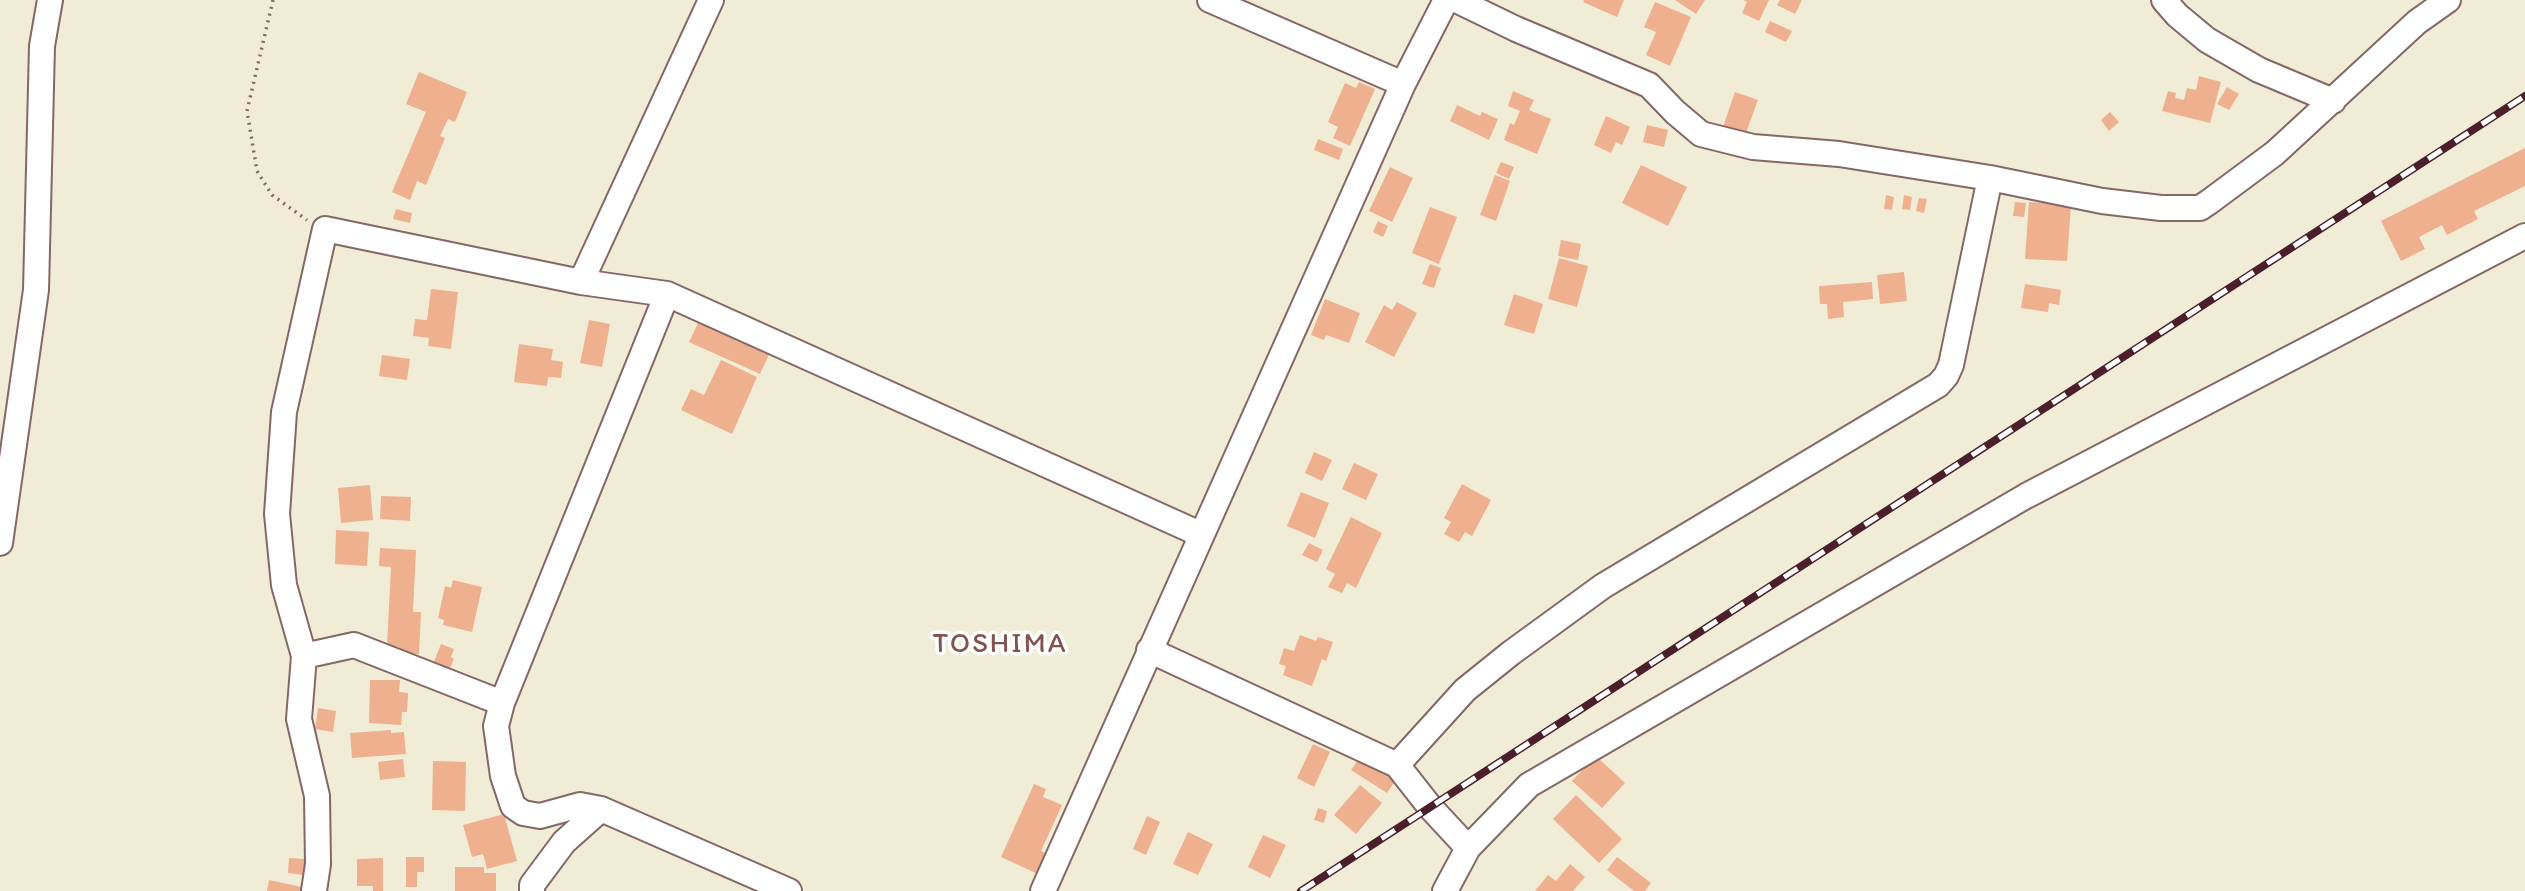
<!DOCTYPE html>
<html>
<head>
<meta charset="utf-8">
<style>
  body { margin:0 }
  canvas { display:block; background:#f1ecd6 }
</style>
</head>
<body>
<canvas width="2525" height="891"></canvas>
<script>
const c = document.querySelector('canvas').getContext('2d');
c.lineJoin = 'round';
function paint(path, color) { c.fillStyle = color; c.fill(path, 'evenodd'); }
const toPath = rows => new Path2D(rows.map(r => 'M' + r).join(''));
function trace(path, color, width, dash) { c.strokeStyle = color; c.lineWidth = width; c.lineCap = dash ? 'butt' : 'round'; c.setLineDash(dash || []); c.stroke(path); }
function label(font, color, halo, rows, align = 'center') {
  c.font = font + ' Itim,sans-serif'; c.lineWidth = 7; c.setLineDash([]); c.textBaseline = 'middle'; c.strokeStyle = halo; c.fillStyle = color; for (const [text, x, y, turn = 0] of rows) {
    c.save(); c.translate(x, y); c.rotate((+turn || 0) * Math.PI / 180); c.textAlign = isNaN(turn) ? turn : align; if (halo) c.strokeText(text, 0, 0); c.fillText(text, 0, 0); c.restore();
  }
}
paint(toPath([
  [1584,0,1624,0,1617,17,1583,2],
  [1675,0,1705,0,1696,14],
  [1743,0,1769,0,1759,21,1742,13,1747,2],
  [1780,0,1802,0,1795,14,1777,5],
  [1655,2,1691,17,1670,66,1646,55,1656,32,1644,27],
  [1770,21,1792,31,1786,42,1765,32],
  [419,72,467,92,455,122,448,119,440,136,445,138,426,185,417,181,410,200,392,192,426,112,406,104],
  [2199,76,2221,82,2210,123,2162,111,2168,91,2176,93,2175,98,2184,100,2187,88,2196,90],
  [1359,82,1375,89,1350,146,1333,138,1338,127,1328,122,1345,83,1356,88],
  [2227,87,2239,94,2229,110,2217,104],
  [1513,91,1534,100,1529,110,1551,119,1537,154,1504,140,1510,123,1514,125,1520,111,1508,106],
  [1735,92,1758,100,1744,138,1722,130],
  [1457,105,1480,116,1482,112,1498,119,1489,140,1450,121],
  [2110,112,2119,122,2109,131,2101,120],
  [1606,116,1630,127,1622,145,1616,142,1611,153,1594,145],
  [1647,125,1668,130,1664,147,1643,142],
  [1318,139,1343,149,1339,160,1314,150],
  [2525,148,2525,186,2474,211,2478,219,2447,235,2442,225,2419,237,2425,249,2401,261,2381,221],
  [1501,162,1514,167,1509,179,1496,173],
  [1641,165,1687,187,1668,226,1622,203],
  [1390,167,1413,178,1392,222,1369,211],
  [1495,175,1510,181,1496,221,1480,215],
  [1886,195,1894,197,1892,210,1884,209],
  [1904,195,1912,197,1910,210,1902,209],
  [1919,198,1927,199,1924,213,1916,211],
  [2015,202,2026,203,2024,217,2013,216],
  [2029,202,2071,205,2067,261,2025,259],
  [1430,207,1457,217,1439,264,1412,253],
  [396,209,412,213,410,223,393,219],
  [1378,221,1388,226,1383,237,1373,232],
  [1561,240,1581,244,1578,260,1558,256],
  [1559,258,1588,266,1577,307,1548,299],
  [1430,264,1441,268,1434,288,1422,284],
  [1904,272,1907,301,1880,304,1877,275],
  [1872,282,1873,299,1843,302,1844,317,1828,319,1827,304,1820,304,1819,286],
  [2025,284,2061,290,2059,305,2049,303,2048,312,2021,308],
  [431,289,458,292,451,349,428,346,429,338,413,336,415,319,427,320],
  [1514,294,1543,304,1534,334,1504,325],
  [1325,299,1360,313,1349,343,1326,335,1324,340,1311,335],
  [1397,302,1417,313,1394,357,1365,342,1384,305,1392,310],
  [701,317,772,348,760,374,689,342],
  [589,320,610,324,602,367,580,363],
  [519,344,553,349,551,360,563,362,561,378,548,377,547,386,514,382],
  [382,355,410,359,407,380,379,376],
  [721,360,757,377,732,434,681,410,691,389,704,395],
  [1314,452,1332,460,1322,481,1305,473],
  [1354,463,1378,474,1366,500,1342,489],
  [1462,484,1491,500,1472,536,1465,532,1459,542,1444,534,1451,522,1444,518],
  [370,485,373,520,341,523,338,488],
  [1301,492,1329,503,1315,538,1287,526],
  [381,496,411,497,410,521,380,519],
  [1351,517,1382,533,1356,588,1347,583,1342,593,1328,587,1335,574,1326,569],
  [336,530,369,532,367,566,335,564],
  [1309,543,1323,550,1317,562,1302,555],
  [380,548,416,550,413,612,421,612,419,654,399,653,399,647,387,646,391,567,379,566],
  [453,580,482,587,472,632,443,625,444,620,438,618,445,586,451,588],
  [1300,635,1316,641,1318,637,1333,642,1326,661,1322,659,1312,686,1283,675,1286,666,1279,664,1284,648,1294,651],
  [441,644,454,649,451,657,454,659,449,670,433,664],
  [370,680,400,680,399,692,408,693,407,712,402,712,401,725,369,723],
  [318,708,336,711,333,732,315,729],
  [391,730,391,733,404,732,406,754,352,758,350,733],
  [1313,744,1330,752,1314,787,1297,778],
  [1362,754,1398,777,1387,793,1351,770],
  [1596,756,1625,783,1602,808,1572,781],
  [403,759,405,777,380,780,378,762],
  [433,761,466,762,465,811,432,810],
  [1034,784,1046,789,1043,797,1062,805,1041,851,1051,855,1042,876,1001,857],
  [1360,785,1382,803,1356,834,1334,815],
  [1576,795,1622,839,1599,863,1553,819],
  [1318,808,1327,811,1324,823,1314,820],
  [504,814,517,861,487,869,483,854,472,857,463,825],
  [1147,816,1160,822,1146,855,1133,849],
  [1188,832,1213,844,1198,875,1173,864],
  [1263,835,1286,845,1270,878,1248,867],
  [406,857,424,857,424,872,417,872,417,887,406,887],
  [1617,857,1651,883,1645,891,1634,891,1607,870],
  [289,858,305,859,303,875,288,873],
  [383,858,383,891,373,891,373,886,357,886,357,859],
  [1570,864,1585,877,1573,891,1535,891,1548,875,1556,881],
  [455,867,484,867,484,873,496,873,496,891,455,891],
  [269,880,306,888,305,891,267,891]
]), '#efb08f');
const minor = toPath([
  [1210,0,1403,84],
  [1456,0,1516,29,1649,85,1675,112,1701,134,1753,147,1839,154,1990,178,2102,201,2161,208,2200,208,2209,202,2275,153,2417,22,2448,0],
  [2164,0,2177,15,2207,40,2259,70,2333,101],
  [581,282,711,0],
  [667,294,502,703,496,726,503,776,513,806,523,813,540,816,580,805,601,809,789,891],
  [0,543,36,290,42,46,50,0],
  [1149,650,1397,765,1430,807,1468,848],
  [304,656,354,645,502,703],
  [1397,765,1465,690,1511,653,1603,586,1938,385,1946,376,1951,365,1990,178],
  [314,891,318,864,317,796,299,719,304,656,284,585,277,514,284,412,325,229,581,282,667,294,1200,534],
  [532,891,532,885,564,842,601,809],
  [1043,891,1403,84,1446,0],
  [1445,891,1468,848,1529,785,2026,496,2525,236]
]);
trace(minor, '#846767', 28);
trace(toPath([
  [273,0,247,111,257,171,272,195,307,220]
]), '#846767', 3.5, [2, 5]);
trace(minor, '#fff', 24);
const rail = toPath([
  [1301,891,2525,96]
]);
trace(rail, '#4a1f2b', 8);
trace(rail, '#fff', 5, [16]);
c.letterSpacing = '2px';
label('28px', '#84524e', '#fff', [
  ["TOSHIMA",1000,645]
]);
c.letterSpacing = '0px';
</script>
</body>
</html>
